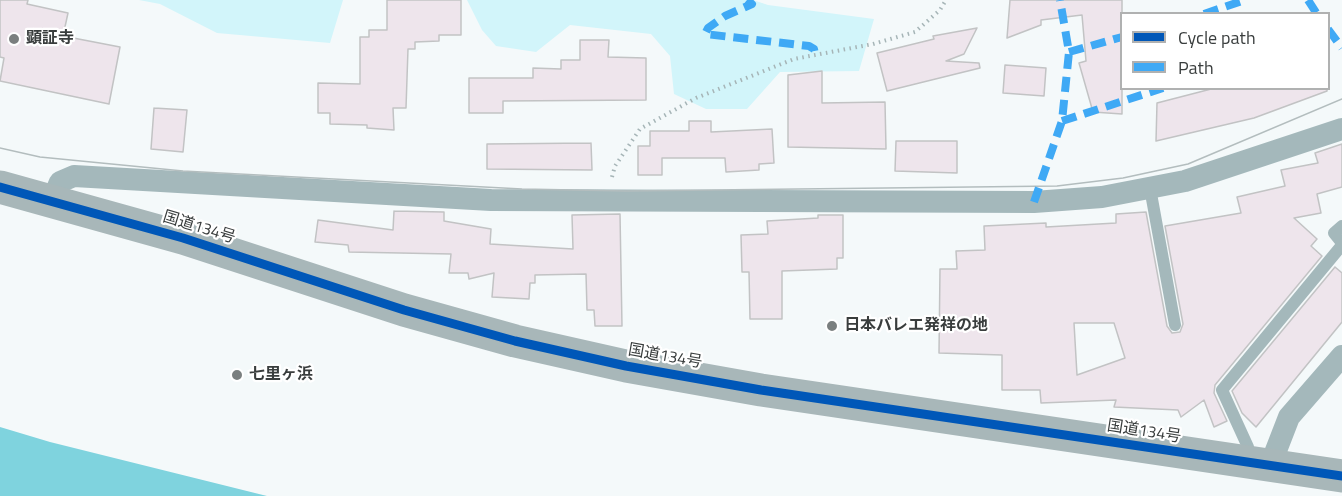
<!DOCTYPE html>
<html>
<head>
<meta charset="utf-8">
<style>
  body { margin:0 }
  #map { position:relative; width:1342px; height:496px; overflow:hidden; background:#f4f9fa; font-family:"Titillium Web",sans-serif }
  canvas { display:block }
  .legend { position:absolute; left:1120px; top:12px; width:210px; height:78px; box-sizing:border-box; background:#fff; border:2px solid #b0b1b1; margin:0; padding:8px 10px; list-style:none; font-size:18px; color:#393d3d }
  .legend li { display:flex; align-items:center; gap:12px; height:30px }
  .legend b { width:30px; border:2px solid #b0b1b1 }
</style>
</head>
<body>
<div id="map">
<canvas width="1342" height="496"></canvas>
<ul class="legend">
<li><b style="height:8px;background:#0057b8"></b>Cycle path</li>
<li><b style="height:8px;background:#3fa9f5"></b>Path</li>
</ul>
</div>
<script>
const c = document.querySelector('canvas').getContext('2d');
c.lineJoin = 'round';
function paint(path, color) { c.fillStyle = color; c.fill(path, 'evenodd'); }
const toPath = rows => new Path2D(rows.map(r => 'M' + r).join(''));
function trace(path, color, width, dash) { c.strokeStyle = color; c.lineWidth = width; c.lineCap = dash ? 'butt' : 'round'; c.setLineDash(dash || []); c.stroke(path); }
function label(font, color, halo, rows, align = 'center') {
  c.font = font + ' "Titillium Web","Noto Sans JP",sans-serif'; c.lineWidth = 4.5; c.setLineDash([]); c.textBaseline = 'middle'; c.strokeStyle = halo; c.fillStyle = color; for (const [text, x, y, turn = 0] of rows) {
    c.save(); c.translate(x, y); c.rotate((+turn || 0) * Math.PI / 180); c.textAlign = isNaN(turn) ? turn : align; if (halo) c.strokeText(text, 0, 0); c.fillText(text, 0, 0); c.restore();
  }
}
paint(toPath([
  [139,0,343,0,330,43,217,33,160,4],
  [467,0,753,0,768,5,874,19,859,71,780,72,747,109,706,109,674,94,670,56,651,34,570,25,536,52,496,46,482,30]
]), '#d2f5fa');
paint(toPath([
  [0,427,50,442,267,496,0,496]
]), '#7fd3de');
const building = toPath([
  [0,0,28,0,27,4,68,13,63,36,120,47,109,104,0,81,4,58,0,57,0,0],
  [387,0,461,0,461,35,439,35,439,41,415,42,415,49,408,49,406,108,393,108,394,130,367,128,367,125,330,124,330,113,318,113,318,83,360,84,360,37,369,37,369,30,387,30,387,0],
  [1010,0,1122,0,1122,114,1093,112,1079,63,1086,61,1082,15,1041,20,1041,25,1007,38,1010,0],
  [977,28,964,54,946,61,979,63,980,68,887,91,877,53,934,39,933,36,977,28],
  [580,40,609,40,608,57,646,58,646,100,503,101,503,113,469,113,469,78,533,78,533,68,561,69,561,60,580,60,580,40],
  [1005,65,1046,68,1044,96,1003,93,1005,65],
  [822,71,822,103,885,102,886,149,788,147,788,75,822,71],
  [1215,88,1327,88,1327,91,1254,118,1156,141,1157,103,1215,88],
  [154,108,187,110,183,152,151,149,154,108],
  [689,121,711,121,711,132,772,129,774,163,759,164,759,170,726,172,725,158,662,158,662,175,638,175,638,146,650,146,650,131,689,131,689,121],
  [896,141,957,141,957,173,895,171,896,141],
  [591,143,592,170,487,169,487,144,591,143],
  [1342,144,1342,187,1317,194,1321,213,1294,218,1317,239,1311,246,1322,256,1215,385,1214,393,1227,421,1214,427,1204,400,1181,417,1178,410,1114,407,1116,400,1041,403,1040,390,1002,390,1002,355,939,353,940,269,957,269,956,251,985,250,984,226,1046,223,1046,227,1116,223,1116,214,1146,212,1167,326,1172,333,1180,332,1183,324,1165,226,1241,213,1237,197,1285,186,1281,170,1318,163,1315,153,1342,144],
  [1074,323,1114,323,1125,358,1077,375,1074,323],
  [394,211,444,212,444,221,491,229,490,244,573,249,572,215,620,214,622,326,595,326,594,310,587,310,586,274,535,275,535,283,530,283,529,299,492,297,494,273,469,279,468,273,449,273,451,254,349,252,348,245,315,242,318,220,393,230,394,211],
  [818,215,843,215,843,258,837,258,837,269,782,271,782,319,750,319,749,272,742,272,741,235,768,234,767,221,818,218,818,215],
  [1335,267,1342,273,1342,322,1256,427,1242,413,1232,391,1335,267]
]);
paint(building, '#eee5ec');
trace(building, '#c2c3c4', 1.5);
trace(toPath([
  [612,177,615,166,640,129,696,98,794,59,873,44,915,32,940,10,946,0]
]), '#a6b5b7', 4, [1.5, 4.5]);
trace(toPath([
  [1150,188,1175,325],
  [1342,226,1334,233,1342,243],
  [1247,462,1248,447,1222,390,1342,245]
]), '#a4b8bb', 12);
trace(toPath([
  [52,201,60,182,74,176,491,200,1034,202,1102,197,1185,181,1342,129],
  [1270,466,1289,417,1342,356]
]), '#a4b8bb', 22);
trace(toPath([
  [0,187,183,238,404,310,515,341,626,366,761,390,1342,476]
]), '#a8b7b9', 33);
trace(toPath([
  [0,148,40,157,183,171,522,189,626,191,1057,186,1123,178,1188,164,1342,99]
]), '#b3bdbe', 1.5);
trace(toPath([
  [747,0,752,4,725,16,708,28,705,34,809,46,814,49,815,54],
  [1308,0,1317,14],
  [1204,14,1245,0],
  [1328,29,1342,48],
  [1069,52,1122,37],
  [1062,121,1163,88],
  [1034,202,1062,121,1069,52,1060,0]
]), '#3fa9f5', 8, [15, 8]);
trace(toPath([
  [0,187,183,238,404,310,515,341,626,366,761,390,1342,476]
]), '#0057b8', 9);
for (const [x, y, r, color] of [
  [14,39,6,"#7a7f7f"],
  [832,326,6,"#7a7f7f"],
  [237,375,6,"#7a7f7f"]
]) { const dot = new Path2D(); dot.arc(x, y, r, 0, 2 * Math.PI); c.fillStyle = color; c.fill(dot); trace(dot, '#fff', 2); }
label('bold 16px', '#393d3d', '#fff', [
  ["顕証寺",26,39],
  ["日本バレエ発祥の地",844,326],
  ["七里ヶ浜",249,375]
], 'left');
label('16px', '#393d3d', '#fff', [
  ["国道134号",199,228,17],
  ["国道134号",665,357,10],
  ["国道134号",1144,432,9]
]);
</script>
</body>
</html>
